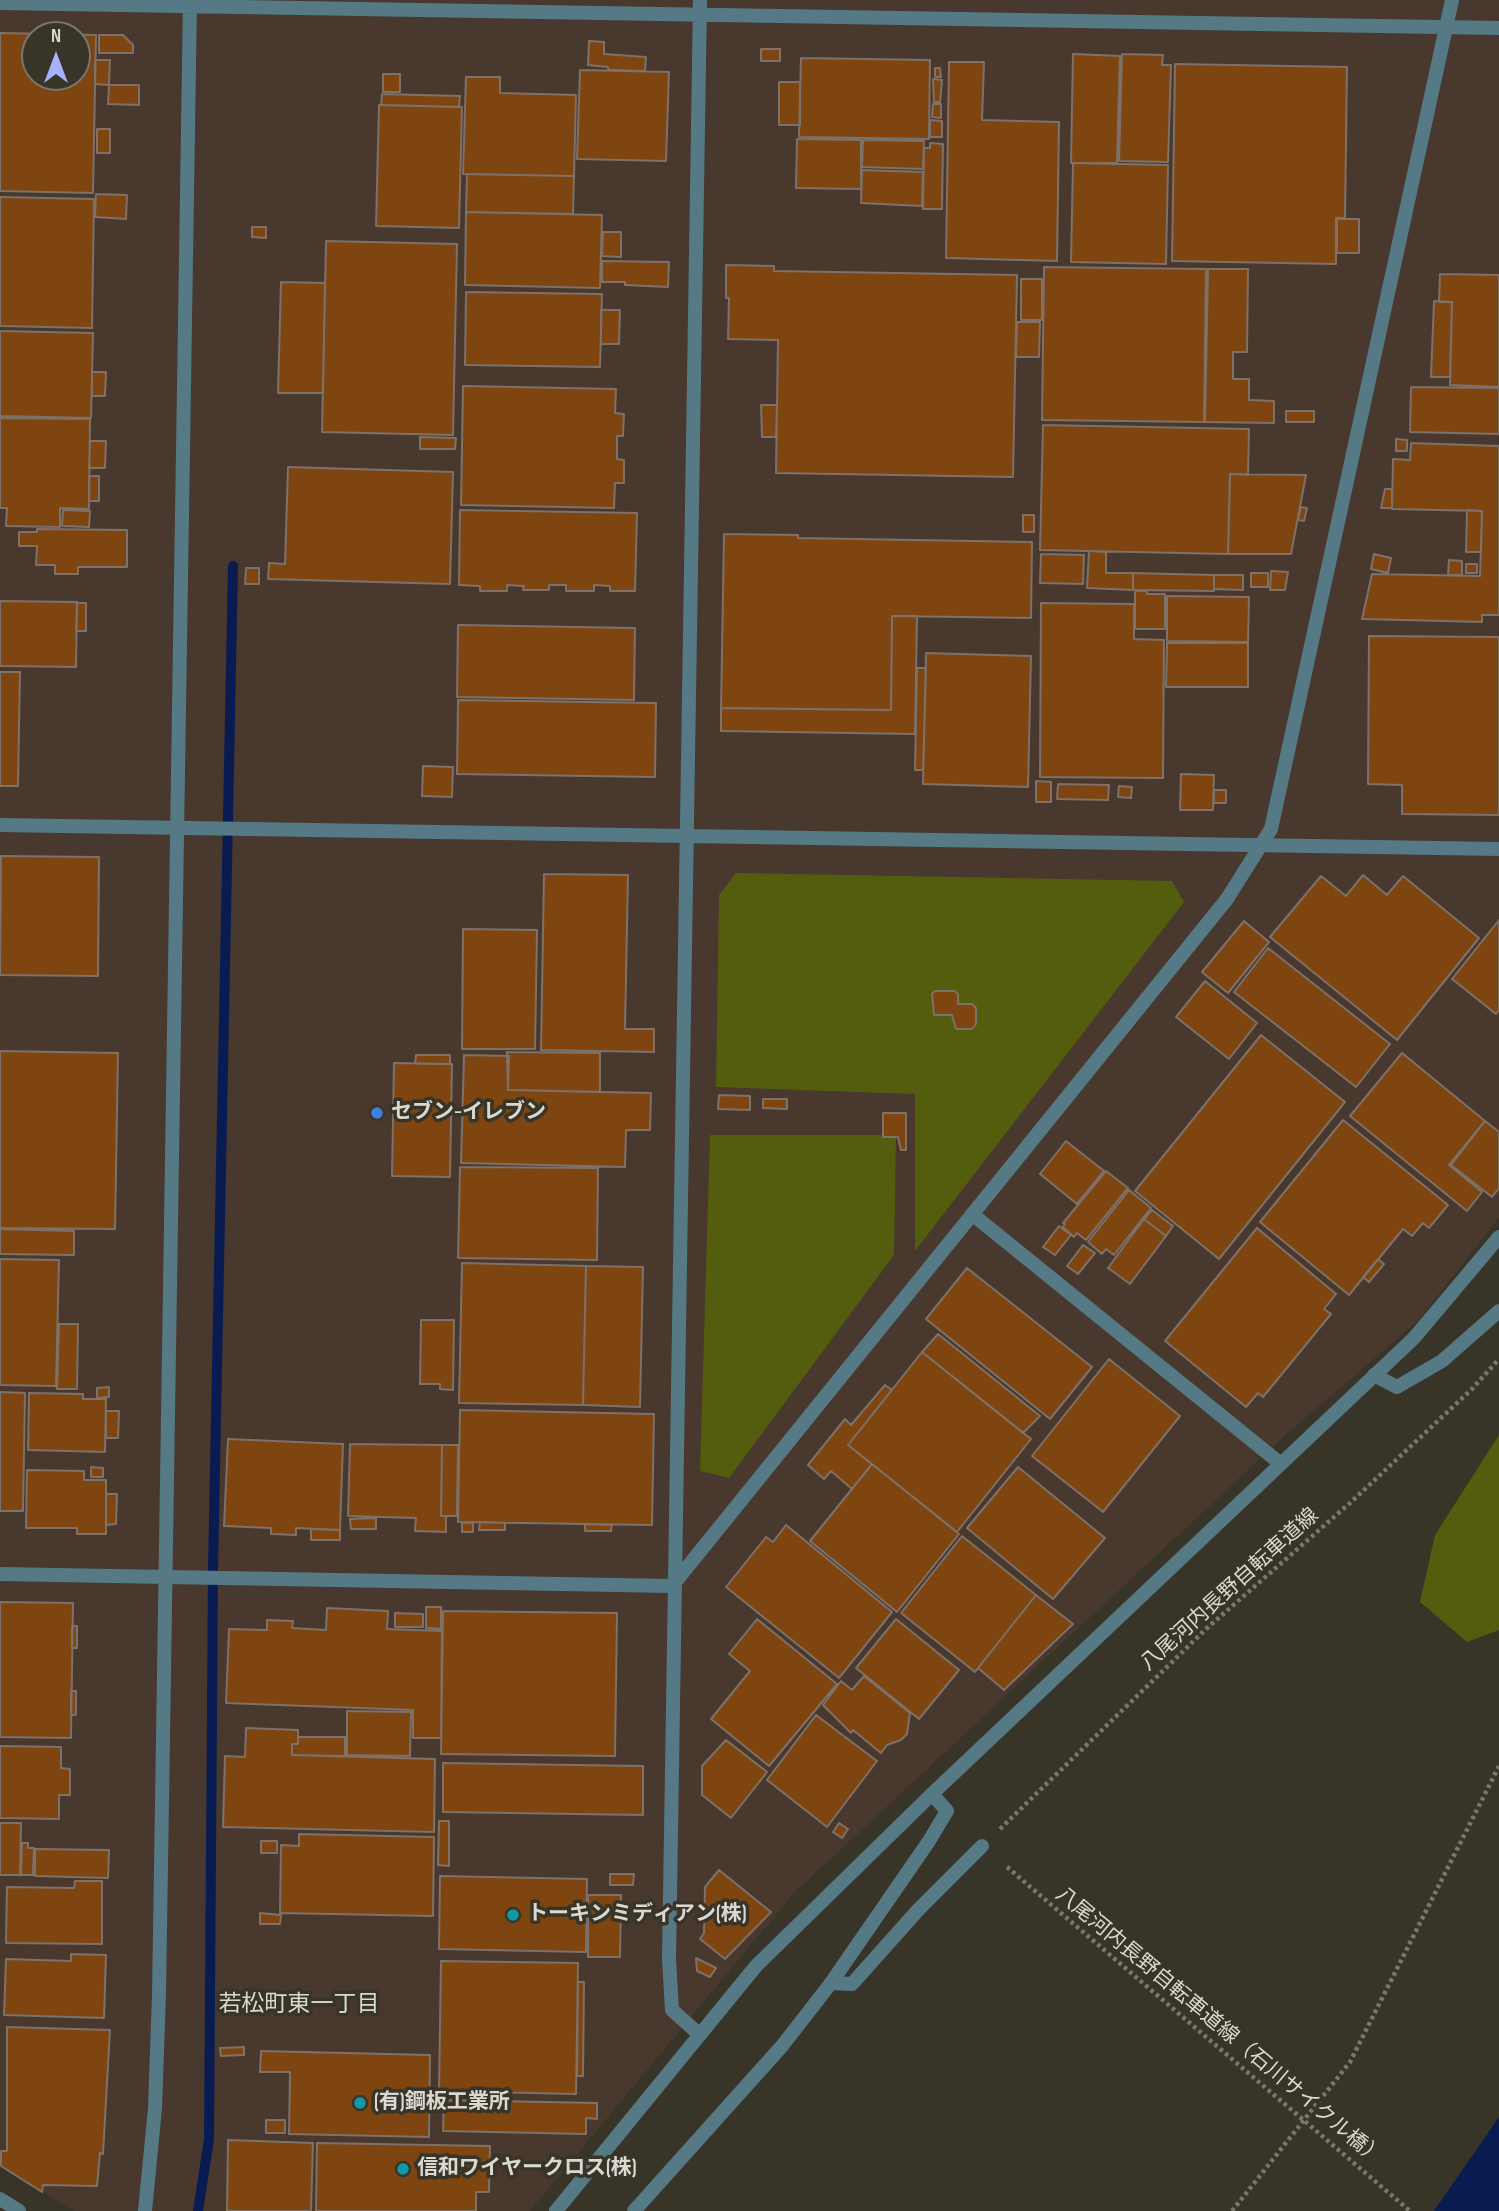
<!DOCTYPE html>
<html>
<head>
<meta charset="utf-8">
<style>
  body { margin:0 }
  #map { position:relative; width:1499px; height:2211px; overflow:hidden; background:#383428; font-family:"Sofia Sans Condensed",sans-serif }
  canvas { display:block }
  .north { position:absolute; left:21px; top:21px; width:70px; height:70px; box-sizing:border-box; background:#383428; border:2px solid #79766b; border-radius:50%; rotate:0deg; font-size:19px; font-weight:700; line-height:28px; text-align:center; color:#dad8d0 }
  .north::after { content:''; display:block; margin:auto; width:24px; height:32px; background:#a6b1fc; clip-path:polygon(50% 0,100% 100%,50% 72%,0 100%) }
</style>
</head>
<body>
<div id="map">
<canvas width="1499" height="2211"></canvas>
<div class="north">N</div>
</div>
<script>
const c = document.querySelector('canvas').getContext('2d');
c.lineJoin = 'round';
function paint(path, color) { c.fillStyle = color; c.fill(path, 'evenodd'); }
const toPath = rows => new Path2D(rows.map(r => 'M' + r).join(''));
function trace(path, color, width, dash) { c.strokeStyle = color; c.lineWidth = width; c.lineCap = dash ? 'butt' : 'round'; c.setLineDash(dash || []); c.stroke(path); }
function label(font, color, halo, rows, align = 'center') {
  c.font = font + ' "Sofia Sans Condensed","Noto Sans JP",sans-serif'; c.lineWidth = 7; c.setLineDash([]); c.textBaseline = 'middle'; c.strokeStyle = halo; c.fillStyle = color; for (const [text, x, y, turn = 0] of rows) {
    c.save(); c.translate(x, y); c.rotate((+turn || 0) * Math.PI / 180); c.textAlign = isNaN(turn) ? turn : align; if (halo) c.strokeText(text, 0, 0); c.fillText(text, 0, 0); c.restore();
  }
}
paint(toPath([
  [0,0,1499,0,1499,1218,1418,1321,1289,1432,795,1892,530,2211,74,2211,0,2166],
  [35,35,77,35,77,77,35,77]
]), '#48382d');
paint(toPath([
  [736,873,1172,881,1184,902,915,1251,915,1094,716,1087,719,895],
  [710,1135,896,1135,894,1255,729,1478,700,1471],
  [1499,1435,1499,1630,1467,1642,1420,1602,1435,1535]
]), '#545d0e');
paint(toPath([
  [1499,2117,1499,2211,1434,2211]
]), '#091c51');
trace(toPath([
  [198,2211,209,2139,213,1568,233,566]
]), '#091c51', 10);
const building = toPath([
  [0,33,96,35,93,193,0,191,0,33],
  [35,35,77,35,77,77,35,77,35,35],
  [99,35,123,35,133,45,133,53,99,53,99,35],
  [589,41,604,42,604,54,646,57,645,71,608,70,608,67,588,65,589,41],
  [761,49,780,49,780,61,761,61,761,49],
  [1073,54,1120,56,1117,163,1071,163,1073,54],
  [1122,54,1163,55,1162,65,1171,65,1168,162,1119,161,1122,54],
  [801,58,930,60,929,139,799,137,801,58],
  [95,60,110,60,109,85,95,84,95,60],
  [949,62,984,62,982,120,1059,122,1057,261,946,258,949,62],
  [1175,64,1347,67,1345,218,1336,218,1336,264,1172,261,1175,64],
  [935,68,940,68,941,77,935,77,935,68],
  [580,70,669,72,666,161,577,159,580,70],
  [383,74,400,74,400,92,383,92,383,74],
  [466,77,500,77,500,93,576,95,574,176,463,174,466,77],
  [933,79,942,80,940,102,934,102,933,79],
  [779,82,800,82,800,125,779,125,779,82],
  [109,85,139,85,139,105,108,104,109,85],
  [382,94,460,96,459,107,381,105,382,94],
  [933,104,941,104,941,118,932,117,933,104],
  [379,105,462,107,459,228,376,226,379,105],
  [930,120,942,121,942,137,930,137,930,120],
  [97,129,110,129,110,153,97,153,97,129],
  [797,139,861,140,861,189,796,188,797,139],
  [863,140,924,141,923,169,862,167,863,140],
  [930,143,943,144,942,209,923,209,924,148,930,148,930,143],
  [1073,163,1168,165,1166,264,1071,262,1073,163],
  [862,170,923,172,922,206,861,203,862,170],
  [467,174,574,176,573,214,466,212,467,174],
  [96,194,127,195,126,219,95,217,96,194],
  [0,197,94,199,92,328,0,326,0,197],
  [466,212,602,215,600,288,465,285,466,212],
  [1337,219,1359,219,1359,253,1337,253,1337,219],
  [252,227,266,227,266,238,252,237,252,227],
  [603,232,621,232,621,257,602,256,603,232],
  [326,241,457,244,453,435,322,432,326,241],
  [602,261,669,262,668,287,625,285,625,282,602,282,602,261],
  [726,265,774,266,774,271,1017,275,1013,477,776,473,778,340,728,339,729,298,726,298,726,265],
  [1044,267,1206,269,1204,422,1042,420,1044,267],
  [1208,269,1248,269,1247,352,1233,352,1233,379,1249,379,1249,400,1274,401,1274,423,1205,422,1208,269],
  [1440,274,1499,275,1499,387,1450,385,1452,302,1439,302,1440,274],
  [1021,279,1042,279,1042,320,1021,320,1021,279],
  [281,282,325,283,323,393,278,393,281,282],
  [466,292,602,294,600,367,465,365,466,292],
  [1434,301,1452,302,1450,377,1431,377,1434,301],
  [601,310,620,310,619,344,601,344,601,310],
  [1017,322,1040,322,1039,357,1016,357,1017,322],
  [0,331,93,333,91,418,0,416,0,331],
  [92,372,106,372,105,396,92,396,92,372],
  [463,386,616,389,615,413,624,414,623,436,617,436,617,459,624,460,624,483,615,483,614,508,461,505,463,386],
  [1411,387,1499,388,1499,434,1410,432,1411,387],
  [761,405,777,405,776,437,762,437,761,405],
  [1286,411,1314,411,1314,422,1286,422,1286,411],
  [0,418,90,419,89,509,60,508,60,527,6,526,7,508,0,508,0,418],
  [1043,425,1249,429,1248,475,1230,474,1228,554,1040,550,1043,425],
  [420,437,456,438,455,449,420,449,420,437],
  [1396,439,1407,440,1407,451,1396,451,1396,439],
  [90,441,106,441,105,468,89,468,90,441],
  [1411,443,1499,446,1499,615,1482,615,1482,622,1362,619,1372,574,1480,576,1482,511,1392,509,1393,459,1410,460,1411,443],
  [288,467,453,472,450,584,268,579,269,563,285,564,288,467],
  [1230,474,1306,475,1291,554,1228,554,1230,474],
  [89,476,99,476,99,501,89,501,89,476],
  [1385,489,1392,489,1392,508,1381,508,1385,489],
  [1301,507,1307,508,1304,521,1298,520,1301,507],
  [63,510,90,511,89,527,62,526,63,510],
  [460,510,637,513,635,591,610,591,610,586,594,585,594,591,566,591,566,585,549,585,549,590,523,590,524,586,507,585,507,591,480,591,480,586,459,585,460,510],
  [1467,510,1482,511,1481,552,1466,552,1467,510],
  [1023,515,1034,515,1034,532,1023,532,1023,515],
  [37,529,127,530,127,567,78,567,78,574,55,574,55,565,36,565,37,546,19,546,19,532,37,532,37,529],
  [724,534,798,535,798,538,1032,542,1031,618,892,616,891,710,721,708,724,534],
  [1089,551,1106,552,1106,573,1133,573,1133,590,1087,588,1089,551],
  [1041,554,1084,555,1083,584,1040,583,1041,554],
  [1374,554,1391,558,1388,573,1371,569,1374,554],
  [1449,560,1462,561,1462,575,1448,575,1449,560],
  [1466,564,1477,564,1477,573,1466,573,1466,564],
  [246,568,259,568,259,584,245,584,246,568],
  [1271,571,1288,572,1285,590,1270,590,1271,571],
  [1133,573,1214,575,1214,591,1133,590,1133,573],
  [1251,573,1268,573,1268,587,1251,587,1251,573],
  [1214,575,1243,575,1243,590,1214,589,1214,575],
  [1135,591,1147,591,1147,594,1165,594,1165,629,1135,629,1135,591],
  [1167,596,1249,597,1248,642,1167,641,1167,596],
  [0,601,77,602,76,667,0,666,0,601],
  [77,603,86,603,86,631,76,631,77,603],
  [1041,603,1134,604,1134,639,1164,640,1163,778,1040,777,1041,603],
  [892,616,917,616,915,734,721,731,721,708,891,710,892,616],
  [458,625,635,628,634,700,457,697,458,625],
  [1369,636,1499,637,1499,815,1402,814,1402,785,1368,784,1369,636],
  [1167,643,1248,643,1248,687,1166,687,1167,643],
  [926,653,1031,656,1028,787,923,784,926,653],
  [917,668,926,668,923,770,915,770,917,668],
  [0,672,20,672,18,786,0,786,0,672],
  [458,700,656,703,655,777,457,774,458,700],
  [423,766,453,767,452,797,422,796,423,766],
  [1181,774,1214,775,1213,810,1180,810,1181,774],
  [1036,781,1051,782,1051,802,1036,802,1036,781],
  [1058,784,1109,785,1108,800,1057,799,1058,784],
  [1119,786,1132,787,1131,798,1118,797,1119,786],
  [1214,790,1226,790,1226,803,1214,803,1214,790],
  [1,856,99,857,98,976,0,975,1,856],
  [544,874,628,875,625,1029,654,1029,654,1052,541,1050,544,874],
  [1363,875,1387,895,1403,876,1479,938,1397,1040,1270,937,1321,876,1346,896,1363,875],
  [1499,920,1499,1010,1496,1014,1452,979,1499,920],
  [1244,921,1269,942,1228,993,1202,972,1244,921],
  [463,929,537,930,535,1049,462,1049,463,929],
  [1268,948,1390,1044,1356,1087,1234,992,1268,948],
  [1205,981,1257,1023,1229,1059,1176,1017,1205,981],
  [935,991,955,991,958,994,958,1004,972,1004,976,1008,976,1024,972,1029,956,1029,952,1015,934,1015,932,994,935,991],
  [1261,1035,1345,1102,1219,1259,1135,1191,1261,1035],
  [0,1051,118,1053,115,1229,0,1228,0,1051],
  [507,1052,600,1053,600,1092,508,1090,507,1052],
  [1402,1053,1485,1121,1449,1165,1482,1192,1467,1211,1350,1116,1402,1053],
  [416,1055,450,1055,450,1064,415,1064,416,1055],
  [464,1055,509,1056,508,1090,651,1093,650,1130,626,1130,625,1167,461,1163,464,1055],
  [394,1063,452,1064,450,1177,392,1176,394,1063],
  [719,1095,750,1096,750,1110,718,1109,719,1095],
  [763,1099,787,1099,787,1109,763,1108,763,1099],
  [883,1113,906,1113,906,1150,901,1150,898,1137,883,1137,883,1113],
  [1343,1120,1448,1205,1429,1228,1423,1223,1412,1236,1403,1229,1349,1295,1260,1222,1343,1120],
  [1485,1121,1499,1132,1499,1188,1492,1197,1451,1165,1485,1121],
  [1066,1141,1104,1171,1077,1204,1040,1174,1066,1141],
  [460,1167,598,1168,597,1260,458,1258,460,1167],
  [1106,1171,1128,1188,1086,1240,1077,1233,1074,1237,1063,1227,1065,1224,1063,1223,1106,1171],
  [1129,1190,1151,1208,1114,1255,1106,1249,1102,1254,1088,1242,1129,1190],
  [1152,1210,1173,1226,1166,1236,1144,1219,1152,1210],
  [1144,1219,1166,1236,1130,1284,1108,1268,1144,1219],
  [1059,1226,1071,1235,1055,1255,1043,1247,1059,1226],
  [1257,1228,1336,1294,1324,1309,1331,1314,1263,1397,1258,1393,1246,1407,1165,1341,1257,1228],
  [0,1229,74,1231,74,1255,0,1254,0,1229],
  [1083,1245,1095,1253,1078,1274,1067,1266,1083,1245],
  [0,1259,59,1260,56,1386,0,1385,0,1259],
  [1378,1259,1384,1264,1369,1282,1363,1277,1378,1259],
  [462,1263,586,1266,583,1405,459,1403,462,1263],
  [586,1266,643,1267,640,1407,583,1405,586,1266],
  [967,1268,1092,1367,1050,1419,926,1319,967,1268],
  [421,1320,454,1320,453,1390,440,1389,440,1384,420,1384,421,1320],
  [59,1324,78,1324,77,1389,57,1389,59,1324],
  [938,1334,1040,1416,1023,1433,922,1352,938,1334],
  [922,1352,1031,1439,957,1532,848,1445,922,1352],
  [1109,1359,1180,1416,1103,1512,1032,1456,1109,1359],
  [885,1385,892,1390,848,1445,872,1464,852,1489,831,1471,824,1479,808,1465,845,1419,851,1425,885,1385],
  [109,1387,109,1397,97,1398,97,1388,109,1387],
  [0,1392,25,1393,23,1511,0,1511,0,1392],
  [29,1393,83,1394,83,1399,106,1399,105,1452,28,1450,29,1393],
  [460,1410,654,1414,652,1525,458,1522,460,1410],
  [106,1411,119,1411,118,1438,106,1438,106,1411],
  [228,1439,343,1444,340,1530,296,1528,296,1535,271,1534,271,1528,224,1526,228,1439],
  [350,1444,442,1445,441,1516,446,1516,446,1532,415,1531,416,1518,348,1516,350,1444],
  [442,1445,458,1445,457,1516,441,1516,442,1445],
  [872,1464,959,1534,897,1612,810,1541,872,1464],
  [91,1467,103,1468,103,1477,91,1477,91,1467],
  [1018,1467,1105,1538,1053,1599,967,1528,1018,1467],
  [27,1470,84,1471,84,1480,106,1480,106,1534,77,1534,77,1528,26,1528,27,1470],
  [106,1494,117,1494,116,1524,106,1525,106,1494],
  [376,1518,376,1529,351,1529,350,1519,376,1518],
  [480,1522,505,1523,505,1530,479,1530,480,1522],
  [462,1523,473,1523,473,1532,462,1532,462,1523],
  [585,1524,612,1525,611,1531,585,1531,585,1524],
  [786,1525,892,1612,839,1678,726,1587,766,1537,773,1542,786,1525],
  [311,1529,340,1530,340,1540,311,1540,311,1529],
  [962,1536,1036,1595,975,1672,901,1613,962,1536],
  [1036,1595,1073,1624,1004,1690,978,1668,1036,1595],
  [0,1602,73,1603,71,1738,0,1737,0,1602],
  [426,1607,441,1607,441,1629,426,1628,426,1607],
  [327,1608,388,1611,387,1629,442,1631,441,1738,413,1738,413,1710,226,1703,229,1629,267,1630,267,1620,293,1621,292,1628,326,1630,327,1608],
  [443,1611,617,1613,615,1756,441,1754,443,1611],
  [395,1613,423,1614,423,1627,395,1627,395,1613],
  [757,1619,837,1684,769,1766,711,1719,750,1671,729,1654,757,1619],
  [896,1619,959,1670,919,1719,856,1668,896,1619],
  [72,1626,77,1626,77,1648,72,1648,72,1626],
  [864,1676,910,1713,907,1734,901,1740,887,1745,881,1753,853,1730,851,1733,823,1705,841,1681,852,1690,864,1676],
  [71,1691,76,1691,76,1715,71,1715,71,1691],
  [347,1711,411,1712,410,1756,347,1755,347,1711],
  [816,1715,877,1761,827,1827,767,1780,816,1715],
  [246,1728,298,1730,298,1744,292,1744,292,1755,435,1759,434,1832,223,1827,225,1756,245,1757,246,1728],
  [298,1737,345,1737,345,1756,292,1755,292,1744,298,1744,298,1737],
  [726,1740,767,1772,731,1818,702,1795,702,1766,726,1740],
  [0,1746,61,1747,61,1768,70,1769,70,1795,59,1795,59,1819,0,1818,0,1746],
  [443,1763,643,1766,643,1815,443,1812,443,1763],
  [439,1821,449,1821,449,1866,438,1865,439,1821],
  [0,1823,21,1823,20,1875,0,1875,0,1823],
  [839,1823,848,1829,842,1838,833,1832,839,1823],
  [299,1834,434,1837,433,1916,280,1913,281,1845,299,1846,299,1834],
  [261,1841,277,1841,277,1853,261,1853,261,1841],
  [22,1843,28,1843,28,1848,34,1848,33,1875,21,1875,22,1843],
  [35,1849,109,1850,108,1878,35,1876,35,1849],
  [719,1870,771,1912,725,1959,700,1939,704,1933,705,1887,719,1870],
  [610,1874,634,1874,633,1885,610,1885,610,1874],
  [440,1876,587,1879,586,1952,439,1949,440,1876],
  [75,1881,102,1881,102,1944,6,1943,7,1887,74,1888,75,1881],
  [588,1895,621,1895,620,1957,588,1957,588,1895],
  [260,1913,281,1915,280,1924,260,1924,260,1913],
  [71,1954,106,1955,104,2018,4,2015,6,1959,71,1961,71,1954],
  [696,1958,716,1968,710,1977,697,1971,696,1958],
  [441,1961,578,1963,576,2094,439,2091,441,1961],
  [578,1982,584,1982,583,2076,577,2076,578,1982],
  [7,2027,110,2030,103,2154,100,2153,97,2186,43,2185,42,2192,1,2166,1,2151,7,2151,7,2027],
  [244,2047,244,2055,221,2056,220,2048,244,2047],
  [261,2051,430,2055,429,2137,289,2134,290,2072,260,2072,261,2051],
  [444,2100,597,2103,597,2119,586,2118,586,2134,443,2131,444,2100],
  [266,2120,285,2120,285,2133,266,2133,266,2120],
  [228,2140,313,2143,311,2211,227,2211,228,2140],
  [317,2143,490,2146,489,2192,476,2192,476,2211,316,2211,317,2143]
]);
paint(building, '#7e4511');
trace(building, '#7e7168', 2);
trace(toPath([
  [1000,1829,1206,1629,1350,1503,1472,1389,1499,1359],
  [1232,2211,1350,2062,1499,1766]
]), '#7a776c', 4.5, [3.5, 3.5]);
trace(toPath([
  [1374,1375,1397,1387,1442,1361,1499,1311],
  [831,1983,852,1984,918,1910,982,1846]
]), '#567986', 14);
trace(toPath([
  [634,2211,782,2046,831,1983,929,1841,947,1811,932,1794]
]), '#567986', 14);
trace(toPath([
  [0,3,1499,28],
  [0,825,1499,849],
  [972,1214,1281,1464],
  [0,1574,672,1586,1227,899,1271,829,1452,0],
  [700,2035,672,2010,669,1959,700,0],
  [0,2199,19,2211],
  [145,2211,155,2108,159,1994,190,0],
  [556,2211,756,1966,932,1794,1414,1338,1499,1237]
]), '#567986', 14);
trace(toPath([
  [1007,1867,1410,2211]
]), '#7a776c', 4.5, [3.5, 3.5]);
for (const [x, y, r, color] of [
  [377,1113,7,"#3f7fe0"],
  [513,1915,7,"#0f9aa8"],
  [360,2103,7,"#0f9aa8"],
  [403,2169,7,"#0f9aa8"]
]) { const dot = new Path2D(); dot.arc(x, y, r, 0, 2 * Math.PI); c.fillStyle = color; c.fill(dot); trace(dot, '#383428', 2.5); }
label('bold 21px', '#dad8d0', '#383428', [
  ["セブン-イレブン",391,1113],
  ["トーキンミディアン(株)",527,1915],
  ["(有)鋼板工業所",374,2103],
  ["信和ワイヤークロス(株)",417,2169]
], 'left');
label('21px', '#dad8d0', '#383428', [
  ["八尾河内長野自転車道線",1230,1590,-42],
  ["八尾河内長野自転車道線（石川サイクル橋）",1219,2027,40]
]);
label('23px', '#dad8d0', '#383428', [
  ["若松町東一丁目",299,2005]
]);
</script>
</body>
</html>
